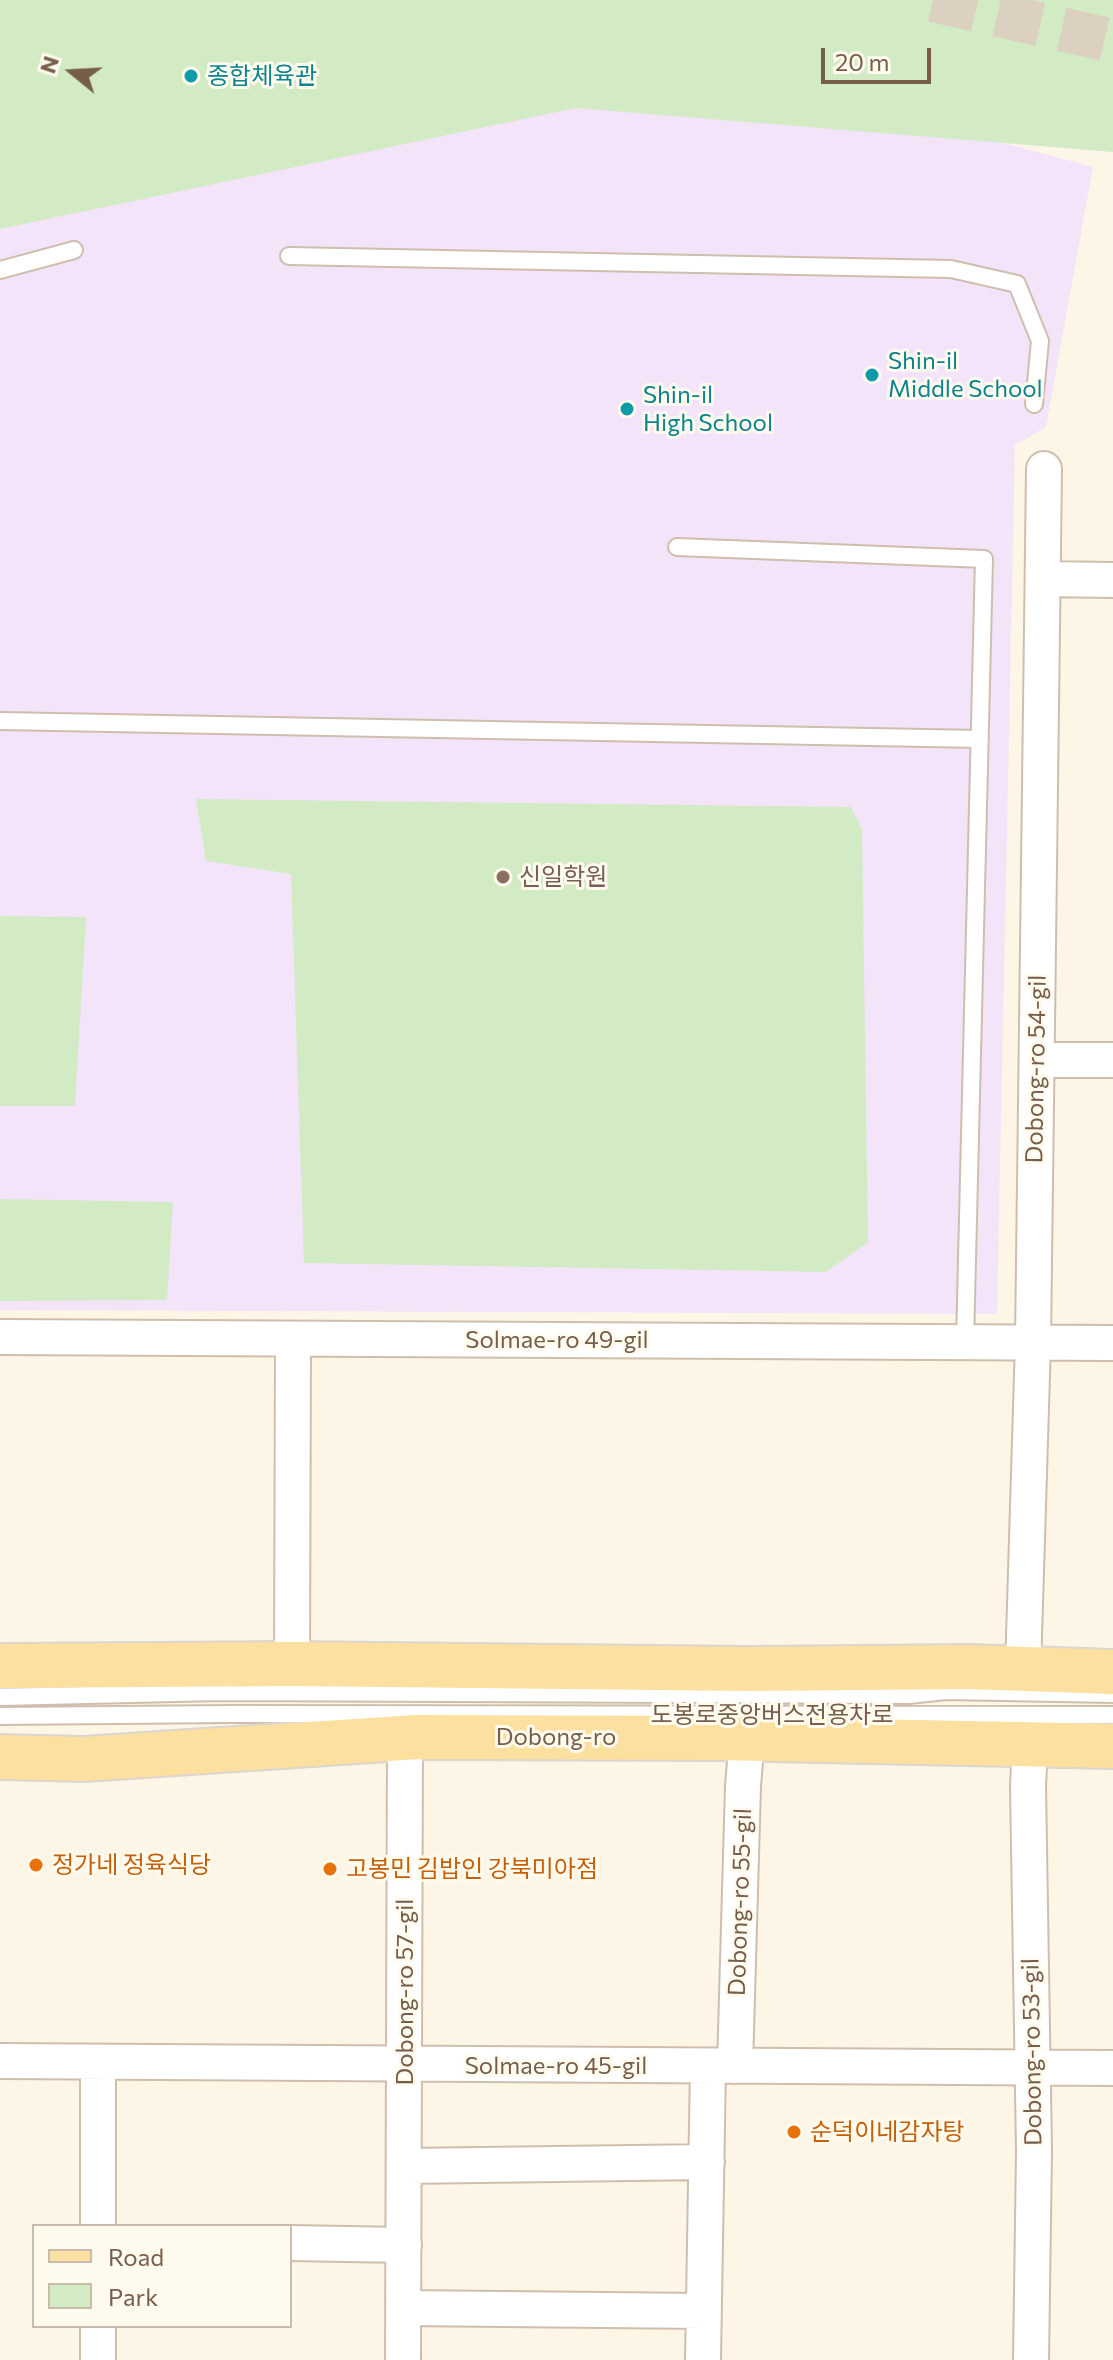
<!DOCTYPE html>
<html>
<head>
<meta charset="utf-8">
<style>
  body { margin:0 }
  #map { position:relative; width:1113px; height:2360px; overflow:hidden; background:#fdf6e7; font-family:Commissioner,sans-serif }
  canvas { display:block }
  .legend { position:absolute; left:32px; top:2224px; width:260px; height:104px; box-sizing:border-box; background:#fffaee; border:2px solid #c9bcad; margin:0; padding:10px 14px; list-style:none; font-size:24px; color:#775e4b }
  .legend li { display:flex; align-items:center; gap:16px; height:40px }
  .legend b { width:40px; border:2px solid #c9bcad }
  .north { position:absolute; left:32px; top:32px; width:80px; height:80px; -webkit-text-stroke:6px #fffaee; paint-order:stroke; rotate:288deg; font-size:22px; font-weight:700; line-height:32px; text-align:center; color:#775e4b }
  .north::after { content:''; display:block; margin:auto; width:28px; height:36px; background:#775e4b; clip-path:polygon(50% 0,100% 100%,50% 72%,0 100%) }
  .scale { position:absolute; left:821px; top:48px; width:110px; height:36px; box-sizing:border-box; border:4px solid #775e4b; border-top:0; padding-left:10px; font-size:24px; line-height:28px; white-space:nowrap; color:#775e4b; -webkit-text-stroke:6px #fffaee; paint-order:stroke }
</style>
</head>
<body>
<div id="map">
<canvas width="1113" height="2360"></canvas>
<ul class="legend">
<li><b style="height:10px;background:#fbe0a0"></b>Road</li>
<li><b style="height:22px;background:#d2ebc5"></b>Park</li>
</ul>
<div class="north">N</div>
<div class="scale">20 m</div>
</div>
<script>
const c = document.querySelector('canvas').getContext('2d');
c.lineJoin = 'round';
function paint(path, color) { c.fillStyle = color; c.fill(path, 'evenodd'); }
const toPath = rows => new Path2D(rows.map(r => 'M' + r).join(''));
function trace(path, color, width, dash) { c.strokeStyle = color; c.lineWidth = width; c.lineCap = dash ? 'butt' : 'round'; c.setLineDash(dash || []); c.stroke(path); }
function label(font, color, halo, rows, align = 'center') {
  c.font = font + ' Commissioner,"Noto Sans KR",sans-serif'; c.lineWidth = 6; c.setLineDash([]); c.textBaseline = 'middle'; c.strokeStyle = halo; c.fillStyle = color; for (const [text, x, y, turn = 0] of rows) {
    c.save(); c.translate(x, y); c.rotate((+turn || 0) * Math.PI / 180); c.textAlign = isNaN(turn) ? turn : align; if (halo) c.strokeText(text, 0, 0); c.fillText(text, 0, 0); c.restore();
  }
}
paint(toPath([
  [51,0,470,0,1093,167,1046,427,1015,445,997,1314,0,1310,0,188]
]), '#f3e4f9');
paint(toPath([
  [0,0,1113,0,1113,152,576,108,0,229],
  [196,799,851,807,862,829,868,1242,826,1272,304,1263,291,874,206,861],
  [0,916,86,917,75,1106,0,1106],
  [0,1199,173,1202,167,1300,0,1301]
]), '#d2ebc5');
trace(toPath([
  [933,0,1113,41]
]), '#dcd0c0', 44, [44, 22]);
const lane = toPath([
  [289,256,951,269,1017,284,1040,341,1034,404],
  [0,270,74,250],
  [677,547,984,559,965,1342],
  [0,721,980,739],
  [0,1697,220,1692,909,1695,946,1691,1113,1694],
  [0,1716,231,1714,1113,1715]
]);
const street = toPath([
  [1043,579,1113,580],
  [1037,1060,1113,1060],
  [0,1337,1113,1343],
  [292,1664,293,1339],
  [1023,1670,1033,1342,1044,469],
  [1030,1745,1028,1786,1034,2151,1031,2360],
  [0,2061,1113,2068],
  [735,2066,743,1786,747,1738],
  [405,2166,707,2162],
  [98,2226,98,2062],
  [290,2243,404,2245],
  [403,2308,704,2311],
  [98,2326,98,2360],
  [403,2360,405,1738],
  [703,2360,708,2066]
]);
const primary = toPath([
  [0,1666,292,1664,748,1669,969,1667,1113,1672],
  [0,1757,84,1759,417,1737,719,1738,1113,1746]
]);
trace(lane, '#cfbead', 20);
trace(street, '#cfbead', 38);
trace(primary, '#dcd5d0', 48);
trace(lane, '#fff', 16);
trace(street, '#fff', 34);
trace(primary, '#fbe0a0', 44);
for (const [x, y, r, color] of [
  [191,76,8,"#0f9aa8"],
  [872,375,8,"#0f9aa8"],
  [627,409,8,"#0f9aa8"],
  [503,877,8,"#8d6e63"],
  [36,1865,8,"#e8710a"],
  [330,1869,8,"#e8710a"],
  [794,2132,8,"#e8710a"]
]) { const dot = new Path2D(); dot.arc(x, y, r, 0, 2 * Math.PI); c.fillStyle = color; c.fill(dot); trace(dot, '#fffaee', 3); }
label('24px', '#0d838f', '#fffaee', [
  ["종합체육관",207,76],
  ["Shin-il",888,361],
  ["Middle School",888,389],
  ["Shin-il",643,395],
  ["High School",643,423]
], 'left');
label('24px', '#785e54', '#fffaee', [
  ["신일학원",519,877]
], 'left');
label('24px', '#775e4b', '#fffaee', [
  ["Dobong-ro 54-gil",1036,1069,-89],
  ["Solmae-ro 49-gil",557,1340],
  ["도봉로중앙버스전용차로",772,1715],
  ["Dobong-ro",556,1737],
  ["Dobong-ro 55-gil",740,1902,-88],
  ["Dobong-ro 57-gil",405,1992,-90],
  ["Dobong-ro 53-gil",1032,2052,-91],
  ["Solmae-ro 45-gil",556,2066]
]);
label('24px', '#c56008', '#fffaee', [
  ["정가네 정육식당",52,1865],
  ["고봉민 김밥인 강북미아점",346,1869],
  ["순덕이네감자탕",810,2132]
], 'left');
</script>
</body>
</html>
